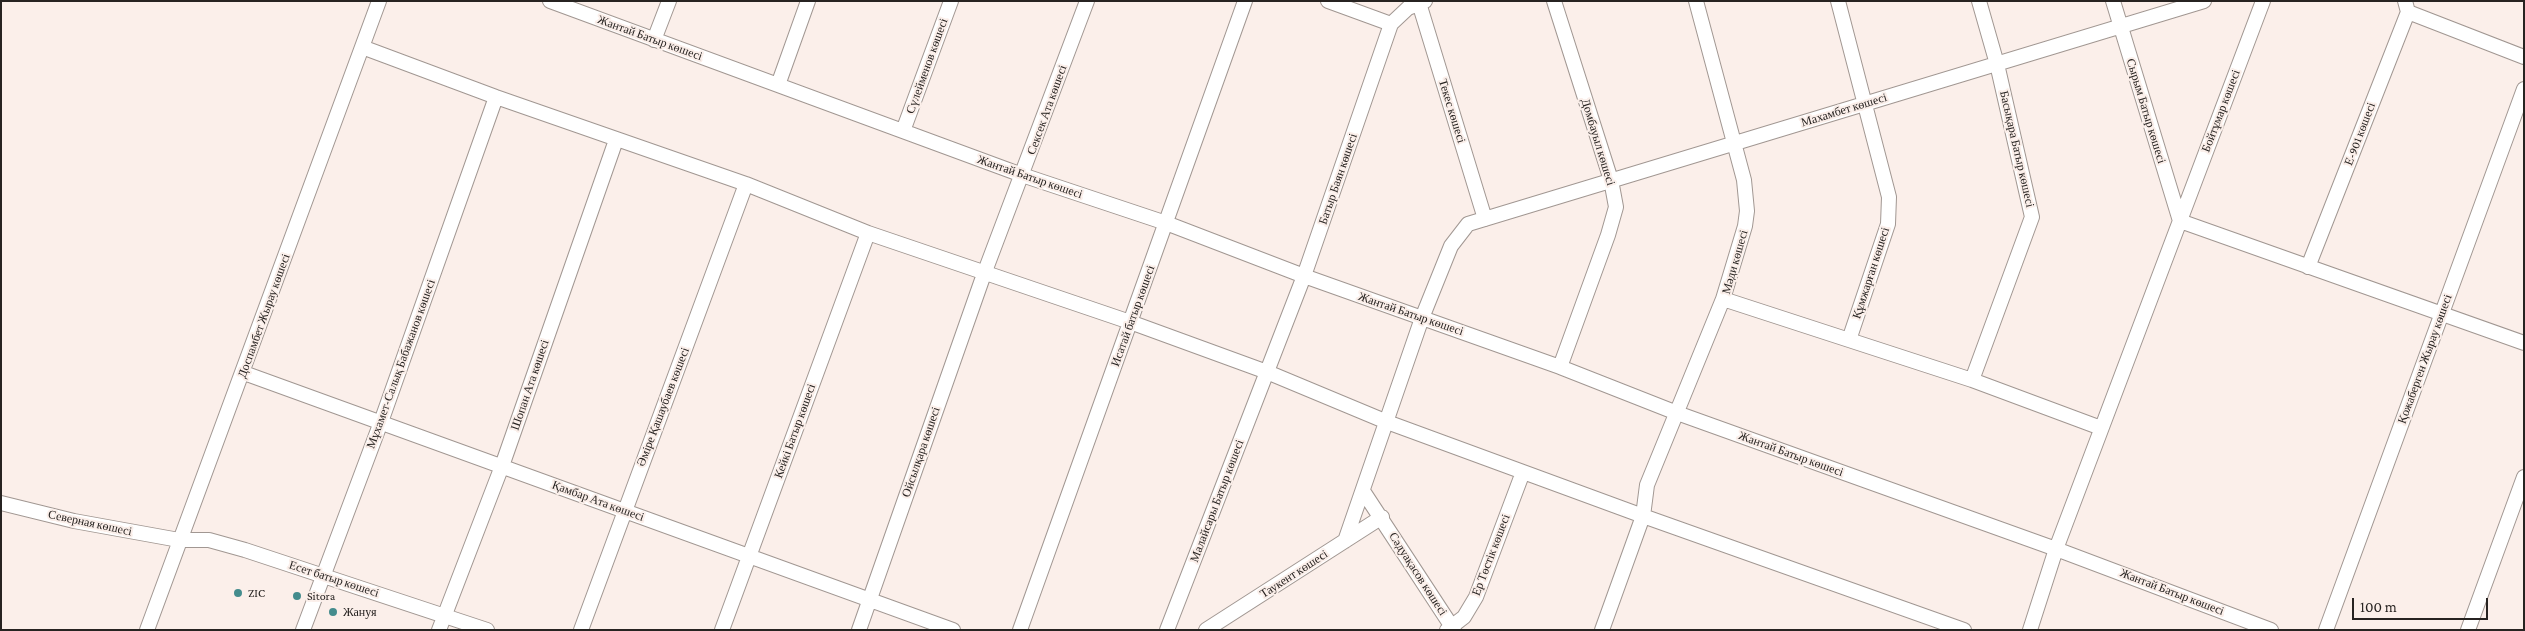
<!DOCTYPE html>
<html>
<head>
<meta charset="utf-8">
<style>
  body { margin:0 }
  #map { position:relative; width:2525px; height:631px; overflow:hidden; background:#fbefea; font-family:"Crimson Pro",serif }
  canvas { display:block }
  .frame { position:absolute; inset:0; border:2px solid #272321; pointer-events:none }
  .scale { position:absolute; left:2352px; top:598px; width:136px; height:22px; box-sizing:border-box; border:2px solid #272321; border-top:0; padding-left:6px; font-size:15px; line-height:18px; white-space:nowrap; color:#272321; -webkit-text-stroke:4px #fbefea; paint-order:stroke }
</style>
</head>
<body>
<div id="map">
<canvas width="2525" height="631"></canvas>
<div class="frame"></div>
<div class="scale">100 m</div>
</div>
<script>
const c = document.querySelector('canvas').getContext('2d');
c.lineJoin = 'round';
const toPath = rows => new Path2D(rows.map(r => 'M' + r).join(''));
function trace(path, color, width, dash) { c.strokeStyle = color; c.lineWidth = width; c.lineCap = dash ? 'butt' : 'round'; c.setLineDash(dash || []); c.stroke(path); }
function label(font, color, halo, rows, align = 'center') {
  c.font = font + ' "Crimson Pro",serif'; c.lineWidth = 4; c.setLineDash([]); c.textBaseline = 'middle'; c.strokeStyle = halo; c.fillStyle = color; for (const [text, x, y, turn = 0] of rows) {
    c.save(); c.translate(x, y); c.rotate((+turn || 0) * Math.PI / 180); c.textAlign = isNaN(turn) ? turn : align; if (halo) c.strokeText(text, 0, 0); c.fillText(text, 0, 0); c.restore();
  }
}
const minor = toPath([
  [550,1,1022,175,1166,223,1304,276,1560,367,1677,413,2056,549,2271,630],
  [1328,1,1391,24],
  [1554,1,1611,180,1616,207,1608,235,1560,367],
  [1696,1,1744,180,1747,211,1745,226,1723,299,1972,380,2101,428],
  [1838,1,1889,197,1888,224,1849,340],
  [2113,1,2180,221],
  [1419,3,1485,219],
  [2408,12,2524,57],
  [654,40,669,1],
  [362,47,496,97,746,184,868,233,1130,322,1267,372,1387,422,1643,516,1964,630],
  [778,85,808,1],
  [903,131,951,1],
  [2180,221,2524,343],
  [2308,267,2408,12,2405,1],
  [244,373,953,630],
  [1972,380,2032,217,1997,64,1979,1],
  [1363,491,1454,630],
  [1,503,74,521,179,540,209,540,245,550,487,630],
  [1345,541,1422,318,1451,246,1468,224,2204,1],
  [147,630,379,1],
  [303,630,381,422,496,97],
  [439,630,502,466,616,140],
  [581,630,746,184],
  [722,630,868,233],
  [859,630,984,274,1087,1],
  [1020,630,1245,1],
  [1167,630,1304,276,1391,24,1408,8,1425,1],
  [1206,630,1382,517],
  [1447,630,1464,617,1476,597,1523,472],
  [1602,630,1643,516,1647,485,1723,299],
  [2030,630,2056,549,2263,1],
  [2326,630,2524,89],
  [2468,630,2524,477]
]);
trace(minor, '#a19792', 16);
trace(minor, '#fff', 14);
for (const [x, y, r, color] of [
  [238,593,5,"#448c8d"],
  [297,596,5,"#448c8d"],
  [333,612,5,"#448c8d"]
]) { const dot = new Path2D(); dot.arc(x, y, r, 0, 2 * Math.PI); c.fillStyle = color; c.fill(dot); trace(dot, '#fbefea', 2); }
label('12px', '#272321', '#fbefea', [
  ["Жантай Батыр көшесі",650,38,20],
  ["Сүлейменов көшесі",927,66,-70],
  ["Сексек Ата көшесі",1047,110,-70],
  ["Махамбет көшесі",1844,110,-17],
  ["Текес көшесі",1452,111,73],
  ["Сырым Батыр көшесі",2146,111,73],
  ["Бойтұмар көшесі",2221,111,-69],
  ["Е-901 көшесі",2360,134,-69],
  ["Домбауыл көшесі",1598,142,73],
  ["Басықара Батыр көшесі",2017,149,77],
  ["Жантай Батыр көшесі",1030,177,19],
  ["Батыр Баян көшесі",1338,179,-71],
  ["Мәди көшесі",1735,262,-74],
  ["Құмжарған көшесі",1871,273,-72],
  ["Жантай Батыр көшесі",1411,314,19],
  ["Доспамбет Жырау көшесі",264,316,-70],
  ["Исатай батыр көшесі",1133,316,-70],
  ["Қожаберген Жырау көшесі",2425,359,-70],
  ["Мұхамет-Салық Бабажанов көшесі",401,364,-70],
  ["Шопан Ата көшесі",530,385,-71],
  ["Әміре Қашаубаев көшесі",663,407,-69],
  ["Кейкі Батыр көшесі",795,431,-70],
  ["Ойсылқара көшесі",921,452,-71],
  ["Жантай Батыр көшесі",1791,454,20],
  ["Қамбар Ата көшесі",598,501,20],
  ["Малайсары Батыр көшесі",1217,501,-69],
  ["Северная көшесі",90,523,12],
  ["Ер Төстік көшесі",1491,555,-69],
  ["Таукент көшесі",1294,574,-33],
  ["Сәдуақасов көшесі",1418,574,57],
  ["Есет батыр көшесі",334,579,18],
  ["Жантай Батыр көшесі",2172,592,21]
]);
label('12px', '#272321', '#fbefea', [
  ["ZIC",248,593],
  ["Sitora",307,596],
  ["Жануя",343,612]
], 'left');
</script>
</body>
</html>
